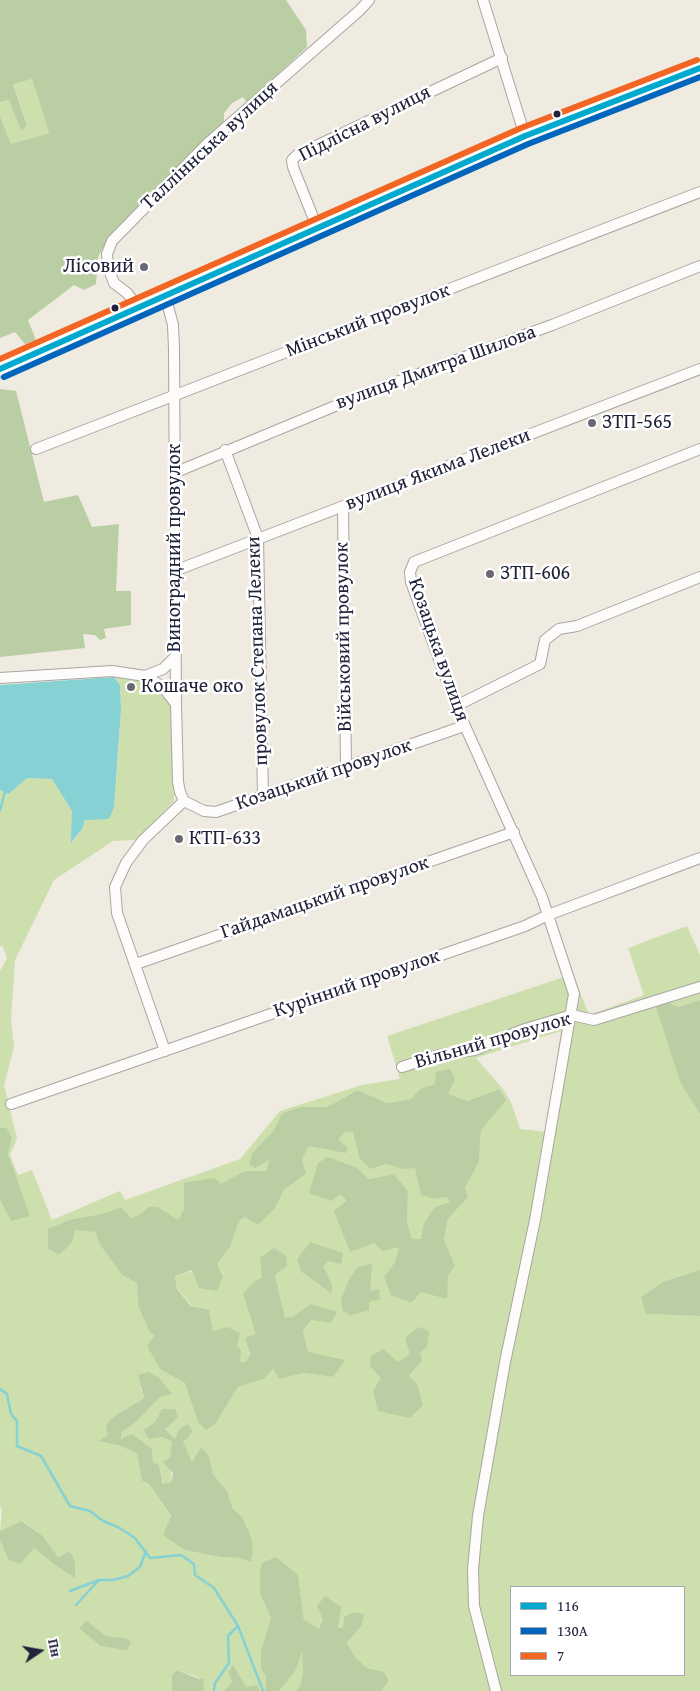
<!DOCTYPE html>
<html>
<head>
<meta charset="utf-8">
<style>
  body { margin:0 }
  #map { position:relative; width:700px; height:1691px; overflow:hidden; background:#efebe1; font-family:"Gentium Book Plus",serif }
  canvas { display:block }
  .legend { position:absolute; left:510px; top:1586px; width:175px; height:90px; box-sizing:border-box; background:#fff; border:1px solid #a7a7b1; margin:0; padding:6px 9px; list-style:none; font-size:15px; color:#22223b }
  .legend li { display:flex; align-items:center; gap:10px; height:25px }
  .legend b { width:25px; border:1px solid #a7a7b1 }
  .north { position:absolute; left:15px; top:1626px; width:50px; height:50px; -webkit-text-stroke:4px #fff; paint-order:stroke; rotate:78deg; font-size:14px; font-weight:700; line-height:20px; text-align:center; color:#22223b }
  .north::after { content:''; display:block; margin:auto; width:18px; height:22px; background:#22223b; clip-path:polygon(50% 0,100% 100%,50% 72%,0 100%) }
</style>
</head>
<body>
<div id="map">
<canvas width="700" height="1691"></canvas>
<ul class="legend">
<li><b style="height:6px;background:#00a9ce"></b>116</li>
<li><b style="height:6px;background:#0065bd"></b>130А</li>
<li><b style="height:6px;background:#f26522"></b>7</li>
</ul>
<div class="north">Пн</div>
</div>
<script>
const c = document.querySelector('canvas').getContext('2d');
c.lineJoin = 'round';
function paint(path, color) { c.fillStyle = color; c.fill(path, 'evenodd'); }
const toPath = rows => new Path2D(rows.map(r => 'M' + r).join(''));
function trace(path, color, width, dash) { c.strokeStyle = color; c.lineWidth = width; c.lineCap = dash ? 'butt' : 'round'; c.setLineDash(dash || []); c.stroke(path); }
function label(font, color, halo, rows, align = 'center') {
  c.font = font + ' "Gentium Book Plus",serif'; c.lineWidth = 5; c.setLineDash([]); c.textBaseline = 'middle'; c.strokeStyle = halo; c.fillStyle = color; for (const [text, x, y, turn = 0] of rows) {
    c.save(); c.translate(x, y); c.rotate((+turn || 0) * Math.PI / 180); c.textAlign = isNaN(turn) ? turn : align; if (halo) c.strokeText(text, 0, 0); c.fillText(text, 0, 0); c.restore();
  }
}
paint(toPath([
  [32,79,49,133,11,144,0,116,0,102,9,99,21,129,27,126,13,83],
  [114,677,141,680,165,698,173,710,174,801,137,840,113,841,54,880,15,960,11,1019,14,1047,4,1085,17,1139,10,1155,18,1175,32,1170,52,1220,120,1191,125,1200,240,1159,280,1111,362,1085,400,1079,387,1036,573,974,589,1015,644,995,628,948,687,926,700,955,700,1000,678,1007,668,1002,681,1084,700,1114,700,1270,665,1281,647,1314,700,1316,700,1691,381,1691,389,1681,384,1673,367,1668,356,1658,347,1643,362,1625,364,1614,353,1612,344,1617,343,1628,323,1619,319,1630,304,1620,298,1575,260,1594,271,1618,261,1651,266,1676,265,1691,260,1691,257,1685,246,1688,232,1681,224,1691,204,1691,202,1679,178,1670,172,1675,172,1691,0,1691,0,1540,8,1559,34,1548,55,1565,75,1577,70,1551,58,1557,43,1536,23,1521,0,1531,2,1510,0,1506,0,1200,11,1221,16,1178,8,1154,12,1137,6,1127,0,1128,0,971,7,958,2,945,0,947,0,790,9,794,27,778,52,779,72,811,72,843,82,829,85,820,116,785,121,710,120,685],
  [561,1031,546,1132,520,1129,511,1102,503,1089,476,1058],
  [435,1084,447,1094,467,1101,499,1089,481,1130,479,1162,465,1188,468,1197,448,1219,444,1239,455,1266,448,1276,421,1292,384,1277,395,1262,399,1247,374,1243,340,1194,357,1168,369,1179,394,1174,408,1191,407,1223,411,1239,421,1239,423,1225,450,1202,448,1197,435,1199,415,1168,403,1168,359,1157,353,1132,346,1132,337,1139,309,1145,302,1159,306,1174,284,1190,275,1208,245,1217,239,1221,230,1247,217,1264,175,1276,177,1288,239,1362,246,1362,256,1334,263,1278,275,1275,285,1319,292,1317,311,1304,312,1320,303,1330,308,1352,333,1377,304,1373,279,1379,273,1369,264,1379,238,1387,216,1423,185,1383,161,1370,155,1335,138,1305,137,1283,122,1275,100,1245,95,1232,75,1229,72,1219,102,1214,121,1207,131,1218,139,1215,149,1207,158,1207,178,1220,184,1209,245,1171,266,1171,271,1158,253,1152,273,1131,282,1113,301,1107,327,1107,358,1090,387,1103,411,1099,420,1089],
  [410,1354,422,1361,409,1376,373,1391,398,1362],
  [140,1387,160,1397,136,1422,121,1433,121,1439,144,1443,152,1449,153,1463,159,1465,164,1485,171,1482,172,1442,162,1437,155,1422,162,1409,165,1429,175,1439,183,1441,192,1462,201,1448,209,1456,213,1474,227,1491,233,1509,242,1517,253,1550,240,1558,222,1557,163,1535,171,1517,149,1484,142,1481,137,1454,121,1446,100,1441,108,1435,113,1417,144,1398],
  [511,1587,684,1587,684,1675,511,1675],
  [87,1621,106,1636,125,1638,101,1646],
  [302,1650,303,1670,301,1684,296,1691,279,1691]
]), '#ccdfac');
paint(toPath([
  [0,0,286,0,306,30,307,47,247,103,243,97,232,103,224,113,224,122,188,155,107,240,98,257,96,284,84,290,74,285,28,320,36,340,25,344,15,332,0,338,0,116,11,144,49,133,32,79,13,84,27,126,21,130,9,100,0,102],
  [0,389,16,391,44,502,78,495,92,527,119,524,116,591,131,591,131,625,104,629,106,638,100,640,95,635,83,634,85,648,0,657],
  [700,1000,700,1114,681,1084,655,1004,668,1002,678,1007],
  [450,1069,455,1079,448,1094,467,1101,499,1089,506,1100,481,1130,479,1162,465,1188,468,1197,448,1219,444,1239,455,1266,448,1276,447,1299,421,1292,411,1303,391,1295,384,1277,395,1262,399,1247,383,1251,374,1243,350,1252,334,1211,346,1201,340,1194,331,1201,309,1193,318,1163,328,1157,357,1168,369,1179,394,1174,408,1191,407,1223,412,1239,421,1239,423,1225,435,1207,450,1202,447,1197,435,1199,421,1195,415,1168,403,1169,386,1164,370,1169,359,1157,353,1132,346,1132,338,1139,348,1148,346,1153,309,1146,302,1159,306,1174,284,1190,275,1208,258,1225,245,1217,239,1221,230,1247,217,1264,223,1277,217,1291,199,1288,192,1270,175,1276,177,1289,191,1306,209,1310,213,1331,227,1327,240,1333,237,1345,241,1351,240,1362,246,1362,250,1353,245,1338,256,1334,243,1294,254,1282,262,1278,260,1258,274,1248,286,1256,287,1266,275,1275,285,1318,292,1317,311,1304,337,1312,331,1323,312,1320,303,1330,308,1352,345,1360,333,1377,304,1373,279,1379,273,1369,264,1379,238,1387,216,1423,206,1430,198,1422,185,1383,161,1370,147,1346,155,1335,149,1331,138,1305,137,1283,122,1275,100,1245,95,1232,75,1230,72,1242,59,1255,48,1248,48,1229,72,1219,102,1214,121,1207,131,1218,139,1215,149,1207,158,1207,178,1220,184,1209,184,1183,214,1178,221,1184,245,1171,266,1171,270,1159,255,1168,249,1164,253,1152,273,1131,282,1113,301,1107,327,1107,358,1090,387,1103,411,1099,420,1089,435,1084,436,1072],
  [6,1127,12,1137,8,1154,30,1216,11,1221,0,1200,0,1128],
  [310,1242,343,1253,341,1264,329,1261,323,1266,332,1285,331,1293,302,1272,297,1260],
  [372,1264,370,1291,379,1289,380,1299,369,1302,369,1310,350,1315,343,1311,341,1300,348,1282,357,1267],
  [700,1270,700,1316,646,1314,641,1297,665,1281],
  [418,1327,429,1331,427,1347,420,1352,422,1361,409,1376,417,1384,423,1405,410,1418,378,1411,373,1391,381,1378,370,1366,371,1356,383,1349,398,1362,410,1354,405,1338],
  [148,1372,159,1378,172,1394,160,1397,136,1422,121,1433,121,1439,132,1434,152,1449,153,1462,159,1465,163,1484,171,1482,173,1473,163,1462,170,1458,172,1442,162,1437,149,1439,144,1430,155,1422,162,1409,175,1409,178,1417,165,1429,175,1439,180,1428,188,1424,192,1431,188,1438,183,1441,192,1462,201,1447,209,1456,213,1474,227,1491,233,1509,242,1517,251,1537,253,1550,251,1562,240,1558,222,1557,185,1550,163,1535,171,1516,149,1484,142,1481,137,1454,121,1446,99,1441,108,1435,106,1426,113,1417,144,1398,138,1375],
  [22,1521,43,1536,58,1557,70,1551,75,1562,75,1578,55,1565,34,1548,20,1564,8,1559,0,1540,0,1531],
  [276,1557,298,1575,304,1620,319,1629,323,1619,317,1606,325,1596,341,1607,338,1627,343,1628,344,1617,353,1612,364,1614,362,1625,347,1643,356,1658,367,1668,384,1672,389,1681,381,1691,296,1691,301,1684,303,1670,302,1652,295,1671,279,1691,265,1691,266,1676,261,1669,261,1651,271,1618,260,1594,260,1571,262,1563],
  [87,1621,106,1636,125,1638,131,1642,127,1650,101,1646,79,1628],
  [233,1665,246,1687,257,1685,260,1691,224,1691,232,1681,228,1672],
  [177,1670,199,1679,203,1678,204,1691,172,1691,172,1675]
]), '#b9cea2');
paint(toPath([
  [114,677,120,685,121,710,114,807,109,819,85,820,82,829,71,843,72,811,52,779,27,778,9,794,0,790,0,685]
]), '#86d1d4');
trace(toPath([
  [0,810,5,792],
  [0,1389,7,1394,11,1414,17,1421,17,1446,41,1456,70,1506,90,1511,103,1521,118,1527,135,1538,150,1558,181,1555,194,1564,195,1575,214,1588,238,1626,263,1691],
  [70,1591,99,1580,113,1580,128,1576,140,1567,146,1551],
  [76,1605,98,1581],
  [214,1691,215,1683,229,1663,228,1636,238,1626]
]), '#86d1d4', 2.5);
const street = toPath([
  [483,0,525,136],
  [317,227,293,167,292,160,297,155,502,58],
  [165,295,173,325,174,349,176,704,178,782,180,792,184,801,204,811,216,812,464,726],
  [138,307,127,293,114,283,108,267,107,254,112,241,207,144,360,10,369,0],
  [36,449,700,192],
  [225,450,258,538,263,796],
  [174,473,364,394,552,325,700,266],
  [343,507,346,768],
  [177,570,700,369],
  [145,676,163,687,176,704],
  [0,678,112,671,145,676,163,669,175,657],
  [456,706,540,664,545,640,559,629,577,626,700,577],
  [136,964,514,832],
  [165,1051,117,913,115,887,126,863,143,840,184,801],
  [402,1067,439,1055,475,1050,522,1030,572,1015,594,1020,700,987],
  [11,1104,525,926,548,915,700,858],
  [496,1691,474,1606,473,1569,478,1516,505,1362,535,1220,574,994,542,897,456,706,411,582,410,572,414,562,700,449]
]);
const primary = toPath([
  [0,369,525,136,700,68]
]);
trace(street, '#a8a5a3', 12);
trace(primary, '#a8a5a3', 18);
trace(street, '#fdfcfa', 10);
trace(primary, '#fdfcfa', 15);
trace(toPath([
  [0,369,525,136,700,68]
]), '#00a9ce', 6);
trace(toPath([
  [4,377,528,144,700,77]
]), '#0065bd', 6);
trace(toPath([
  [0,359,521,128,697,60]
]), '#f26522', 6);
for (const [x, y, r, color] of [
  [557,114,4.5,"#22223b"],
  [144,267,5,"#6a6875"],
  [115,308,4.5,"#22223b"],
  [592,423,5,"#6a6875"],
  [490,574,5,"#6a6875"],
  [131,687,5,"#6a6875"],
  [179,839,5,"#6a6875"]
]) { const dot = new Path2D(); dot.arc(x, y, r, 0, 2 * Math.PI); c.fillStyle = color; c.fill(dot); trace(dot, '#fff', 2); }
label('20px', '#22223b', '#fff', [
  ["Підлісна вулиця",365,124,-27],
  ["Талліннська вулиця",210,146,-43],
  ["Мінський провулок",368,321,-21],
  ["вулиця Дмитра Шилова",436,368,-20],
  ["вулиця Якима Лелеки",438,470,-21],
  ["Виноградний провулок",175,548,-90],
  ["Військовий провулок",344,637,-91],
  ["Козацька вулиця",438,650,71],
  ["провулок Степана Лелеки",258,651,-92],
  ["Козацький провулок",324,775,-19],
  ["Гайдамацький провулок",325,898,-19],
  ["Курінний провулок",357,984,-19],
  ["Вільний провулок",493,1041,-16]
]);
label('20px', '#22223b', '#fff', [
  ["Лісовий",134,267,"right"],
  ["ЗТП-565",602,423],
  ["ЗТП-606",500,574],
  ["Кошаче око",141,687],
  ["КТП-633",189,839]
], 'left');
</script>
</body>
</html>
